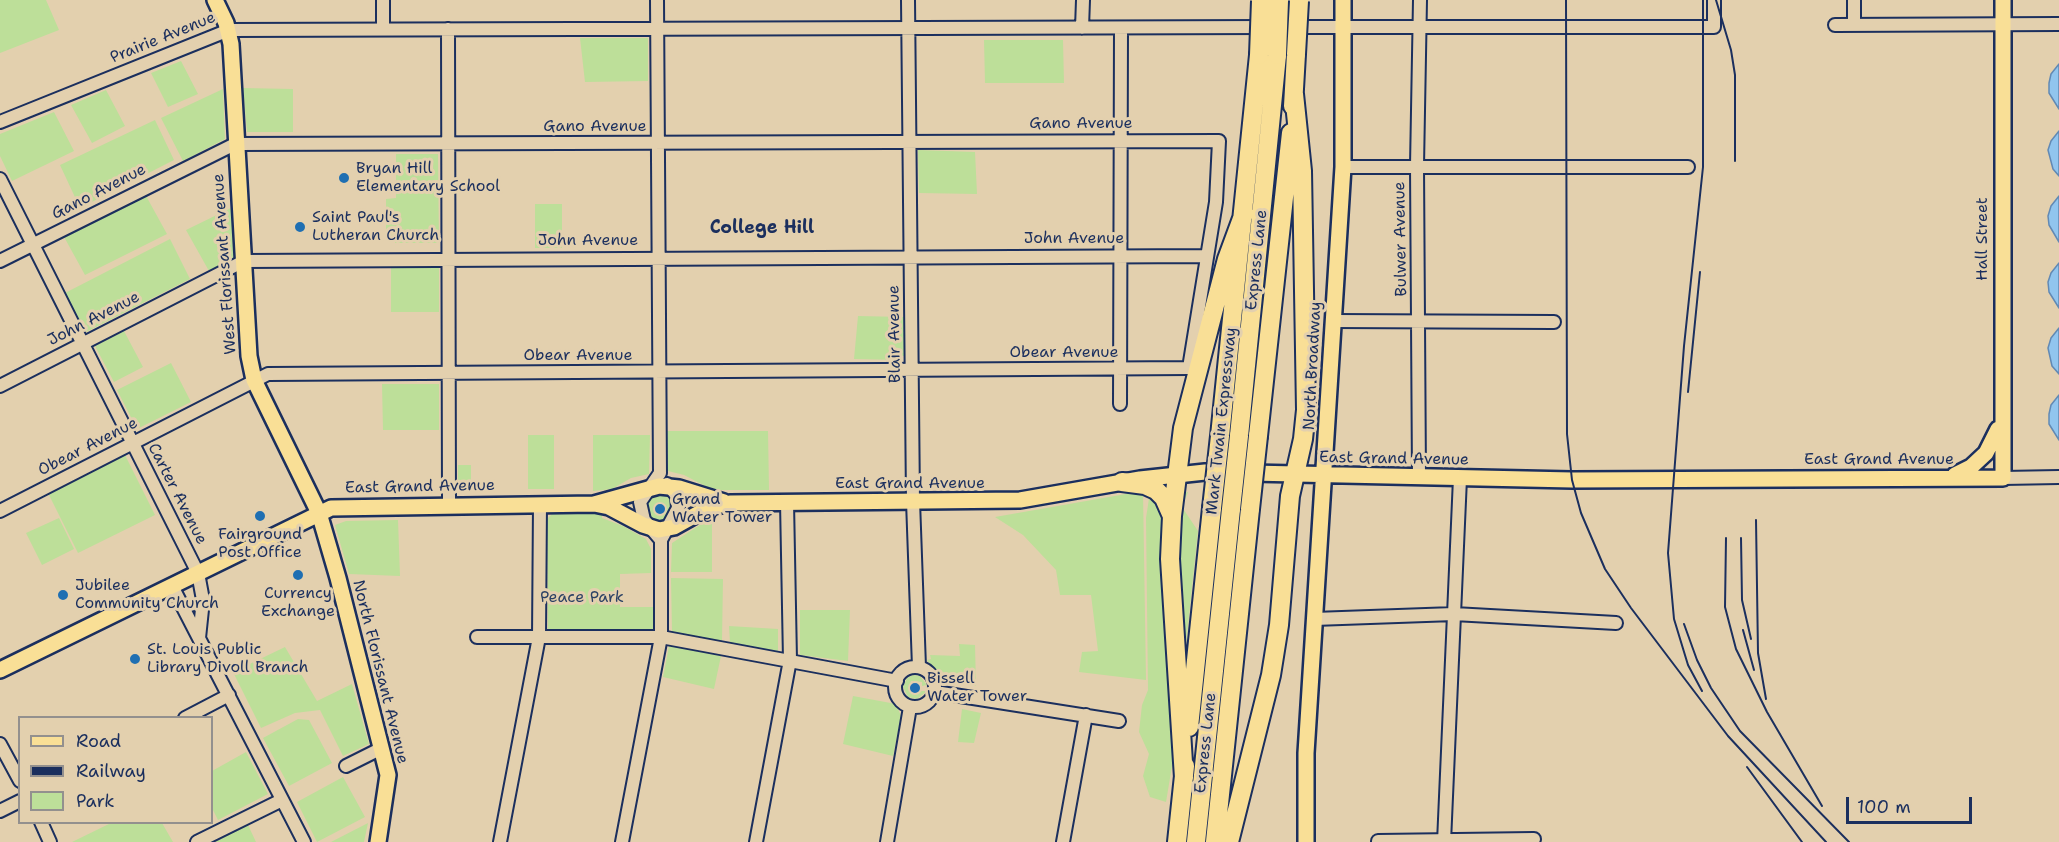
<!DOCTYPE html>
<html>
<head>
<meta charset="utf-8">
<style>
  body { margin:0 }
  #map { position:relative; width:2059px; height:842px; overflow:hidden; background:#e3d0ae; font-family:"Shantell Sans",sans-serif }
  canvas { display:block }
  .legend { position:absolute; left:18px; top:716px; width:195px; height:108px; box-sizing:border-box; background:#e3d0ae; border:2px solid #93908e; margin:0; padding:8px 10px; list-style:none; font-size:18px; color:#1b2f5e }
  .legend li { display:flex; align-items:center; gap:12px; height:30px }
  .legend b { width:30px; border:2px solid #93908e }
  .scale { position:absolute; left:1846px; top:797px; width:126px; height:27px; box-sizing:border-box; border:3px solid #1b2f5e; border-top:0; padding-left:8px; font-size:18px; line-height:21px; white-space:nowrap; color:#1b2f5e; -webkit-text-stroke:4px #e3d0ae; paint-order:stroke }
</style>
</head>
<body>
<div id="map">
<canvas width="2059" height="842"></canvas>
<ul class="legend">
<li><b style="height:8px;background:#f9df96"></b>Road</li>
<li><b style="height:8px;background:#1b2f5e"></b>Railway</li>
<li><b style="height:16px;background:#bddf99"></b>Park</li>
</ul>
<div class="scale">100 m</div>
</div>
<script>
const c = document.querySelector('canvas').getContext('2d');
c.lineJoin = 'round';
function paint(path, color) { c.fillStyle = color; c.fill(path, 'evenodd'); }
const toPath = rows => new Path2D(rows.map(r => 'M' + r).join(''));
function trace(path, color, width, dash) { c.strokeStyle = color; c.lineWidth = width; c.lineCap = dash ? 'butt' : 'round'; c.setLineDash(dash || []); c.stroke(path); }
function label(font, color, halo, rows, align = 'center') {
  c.font = font + ' "Shantell Sans",sans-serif'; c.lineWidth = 6; c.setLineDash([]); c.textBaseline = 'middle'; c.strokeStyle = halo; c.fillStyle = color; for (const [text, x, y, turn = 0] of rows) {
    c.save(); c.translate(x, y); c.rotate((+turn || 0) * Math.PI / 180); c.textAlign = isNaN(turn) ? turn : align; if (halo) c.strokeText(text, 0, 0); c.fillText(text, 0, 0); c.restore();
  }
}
paint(toPath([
  [0,0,46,0,59,30,0,53],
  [580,38,648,38,648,81,585,82],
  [984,40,1063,40,1064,83,985,83],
  [181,61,198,94,168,107,151,73],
  [243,88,293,89,293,132,247,132],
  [223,89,225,139,183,161,161,118],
  [106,90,125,126,92,143,71,105],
  [54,112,74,151,12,181,0,156,0,134],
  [155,120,174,160,80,208,60,165],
  [918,150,975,152,977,194,919,193],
  [396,154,438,154,439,243,395,243,395,236,386,236,386,199,396,198],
  [145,194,167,234,85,275,63,235],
  [535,204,562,204,562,248,535,248],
  [231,208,234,258,209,271,186,230],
  [170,239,190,279,86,332,65,293],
  [391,268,439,268,439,312,391,312],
  [858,316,904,317,906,356,902,356,901,360,854,359],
  [124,331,143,367,114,382,95,346],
  [171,363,191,402,137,429,117,390],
  [382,384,439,384,439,430,383,430],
  [667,431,768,431,769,490,713,490,684,475,668,471],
  [528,435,554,435,554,489,528,489],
  [593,435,650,435,649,474,631,478,612,489,593,491],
  [125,455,155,515,78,553,48,493],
  [458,465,471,465,471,489,458,489],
  [1143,491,1146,680,1079,672,1082,652,1098,651,1091,595,1060,595,1056,570,1023,535,995,517],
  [1150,492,1167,517,1174,719,1172,766,1166,802,1150,797,1143,776,1149,754,1139,732,1142,705,1148,690,1146,518],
  [1188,492,1182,507,1198,531,1182,682,1175,556,1182,493],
  [655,494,664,494,674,503,668,519,663,521,654,520,648,514,648,500],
  [552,514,602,514,602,518,623,526,646,539,651,549,651,573,620,574,620,607,655,607,653,629,548,629,547,519],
  [712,517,712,572,671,572,672,543],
  [59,518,74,549,42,565,26,533],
  [398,520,400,576,349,574,335,525,346,521],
  [671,578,723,579,722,641,672,632],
  [800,610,850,610,848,661,800,655],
  [729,626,778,629,778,651,730,643],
  [959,644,975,645,976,686,942,680,927,660,931,659,930,655,960,656],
  [669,646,721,656,714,689,663,677],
  [285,647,317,701,352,684,369,744,343,756,320,710,295,713,261,728,233,672],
  [913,675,920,676,927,685,922,686,922,682,911,681,909,691,927,691,917,699,908,697,903,687,907,678],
  [853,696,896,704,901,716,893,756,843,744],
  [962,709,981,713,974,743,958,742],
  [298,719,309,720,332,763,289,786,263,738],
  [246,752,268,794,218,820,212,808,212,771],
  [343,777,365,817,317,842,297,802],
  [111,823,162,823,173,842,72,842],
  [368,823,364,842,331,842],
  [248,825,256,842,215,842]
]), '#bddf99');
const water = toPath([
  [2059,64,2059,109,2049,93,2049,83,2051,74,2059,64],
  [2059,131,2059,176,2053,169,2048,150,2051,141,2059,131],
  [2059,196,2059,242,2049,225,2048,216,2051,206,2059,196],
  [2059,263,2059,308,2049,292,2048,282,2051,273,2059,263],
  [2059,328,2059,374,2052,366,2048,348,2051,338,2059,328],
  [2059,395,2059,440,2049,424,2049,414,2051,405,2059,395]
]);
paint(water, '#91c5ee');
trace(water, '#6289b4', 1.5);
const minor = toPath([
  [383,0,383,29],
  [657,0,660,473,640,502,644,520,661,540],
  [908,0,913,501,919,667],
  [1835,25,2059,24],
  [1854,25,1854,0],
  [1291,27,1714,27,1714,0],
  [1082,28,1083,0],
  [448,29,449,504],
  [0,122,229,30,1268,27],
  [1343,167,1688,167],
  [0,179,198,573,203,600,199,638],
  [0,261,235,144,1219,141,1216,202,1189,368,268,374,0,511],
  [1334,321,1554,322],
  [0,386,244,261,1206,256],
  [1120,404,1121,28],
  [1419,478,1417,166,1420,0],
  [2003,478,2059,477],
  [172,586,304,842],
  [1314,619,1454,614,1616,623],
  [477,637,661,637,897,681],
  '895 687a20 20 0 1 1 40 0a20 20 0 1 1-40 0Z',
  [935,692,1119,721],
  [185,718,229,695],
  [0,744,20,781],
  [346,766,382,748],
  [0,811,20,801],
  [41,822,50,842],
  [1378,841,1534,839],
  [197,842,282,800],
  [500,842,539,637,540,504],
  [622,842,661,637,661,540,678,508,677,496,667,484],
  [756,842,790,660,787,502],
  [887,842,910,707],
  [1063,842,1086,715],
  [1444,842,1460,478]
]);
const major = toPath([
  [215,0,226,23,231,44,249,356,254,380,319,513,338,578,388,775,378,842],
  [1955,475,1971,467,1986,453,1998,429],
  [594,504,609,507,643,525,659,530,674,527,708,508,730,503,1020,500,1140,479,1205,472,1572,480,2003,478,2003,0],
  [0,670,331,508,594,504,659,486,679,488,724,502],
  [1306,842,1306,753,1343,167,1343,0]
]);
const highway = toPath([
  [1293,106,1296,54],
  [1220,436,1259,55],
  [1239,436,1277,55],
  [1258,436,1291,133],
  [1122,482,1145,485,1156,490,1164,498,1172,516],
  [1189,727,1212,508],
  [1184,778,1170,559,1172,516,1183,428,1227,259,1244,213],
  [1177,842,1185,766],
  [1196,842,1231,509],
  [1215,842,1250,509],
  [1229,842,1271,675,1279,625,1290,496,1303,439,1306,410,1302,171,1294,94]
]);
trace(minor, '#1b2f5e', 16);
trace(major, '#1b2f5e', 20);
trace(highway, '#1b2f5e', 22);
trace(minor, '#e3d0ae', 12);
trace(major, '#f9df96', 15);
trace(highway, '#f9df96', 18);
trace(toPath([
  [1566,0,1567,434,1572,480,1581,513,1605,569,1631,608,1728,736,1826,842],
  [1716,0,1731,50,1735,75,1735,161],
  [1688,392,1700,272],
  [1756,520,1758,653,1766,699],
  [1726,538,1725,607,1736,649,1767,712,1822,806],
  [1741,538,1742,600,1751,639],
  [1684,624,1697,660,1711,688,1740,731,1849,842],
  [1743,630,1754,670],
  [1702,691,1688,665,1674,619,1668,553,1684,346,1703,167,1703,0],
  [1747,767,1802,842]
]), '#1b2f5e', 2);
const highwayBridge = toPath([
  [1296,54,1299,1],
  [1259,55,1261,1],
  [1277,55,1279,1],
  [1212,508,1220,436],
  [1231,509,1239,436],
  [1250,509,1258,436]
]);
trace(highwayBridge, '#1b2f5e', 22, []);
trace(highwayBridge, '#f9df96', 18);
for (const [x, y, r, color] of [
  [344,178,6,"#1f6fb2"],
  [300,227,6,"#1f6fb2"],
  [660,509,6,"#1f6fb2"],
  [260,516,6,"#1f6fb2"],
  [298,575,6,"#1f6fb2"],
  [63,595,6,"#1f6fb2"],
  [135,659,6,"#1f6fb2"],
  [915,688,6,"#1f6fb2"]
]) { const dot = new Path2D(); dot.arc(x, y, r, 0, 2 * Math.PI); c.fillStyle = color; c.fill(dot); trace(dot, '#e3d0ae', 2); }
label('16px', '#1b2f5e', '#e3d0ae', [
  ["Prairie Avenue",163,38,-22],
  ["Gano Avenue",1081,124],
  ["Gano Avenue",595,127],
  ["Gano Avenue",99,192,-27],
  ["John Avenue",1074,239],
  ["Bulwer Avenue",1401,239,-91],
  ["Hall Street",1983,239,-90],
  ["John Avenue",588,241],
  ["Express Lane",1257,260,-84],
  ["West Florissant Avenue",225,264,-94],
  ["John Avenue",94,319,-27],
  ["Blair Avenue",895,334,-91],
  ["Obear Avenue",1064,353],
  ["Obear Avenue",578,356],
  ["North Broadway",1313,366,-87],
  ["Mark Twain Expressway",1222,421,-84],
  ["Obear Avenue",88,447,-27],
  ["East Grand Avenue",1394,459,1],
  ["East Grand Avenue",1879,460],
  ["East Grand Avenue",910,484],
  ["East Grand Avenue",420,487,-1],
  ["Carter Avenue",177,494,63],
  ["North Florissant Avenue",380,672,76],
  ["Express Lane",1206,743,-84]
]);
label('16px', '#1b2f5e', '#e3d0ae', [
  ["Bryan Hill",356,169],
  ["Elementary School",356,187],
  ["Saint Paul's",312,218],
  ["Lutheran Church",312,236],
  ["Grand",672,500],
  ["Water Tower",672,518],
  ["Fairground",260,535,"center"],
  ["Post Office",260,553,"center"],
  ["Jubilee",75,586],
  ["Community Church",75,604],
  ["Currency",298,594,"center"],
  ["Exchange",298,612,"center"],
  ["St. Louis Public",147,650],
  ["Library Divoll Branch",147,668],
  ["Bissell",927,679],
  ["Water Tower",927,697]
], 'left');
label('16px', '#2b4164', '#e3d0ae', [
  ["Peace Park",582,598]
]);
label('bold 18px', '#1b2f5e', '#e3d0ae', [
  ["College Hill",762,228]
]);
</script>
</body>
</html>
